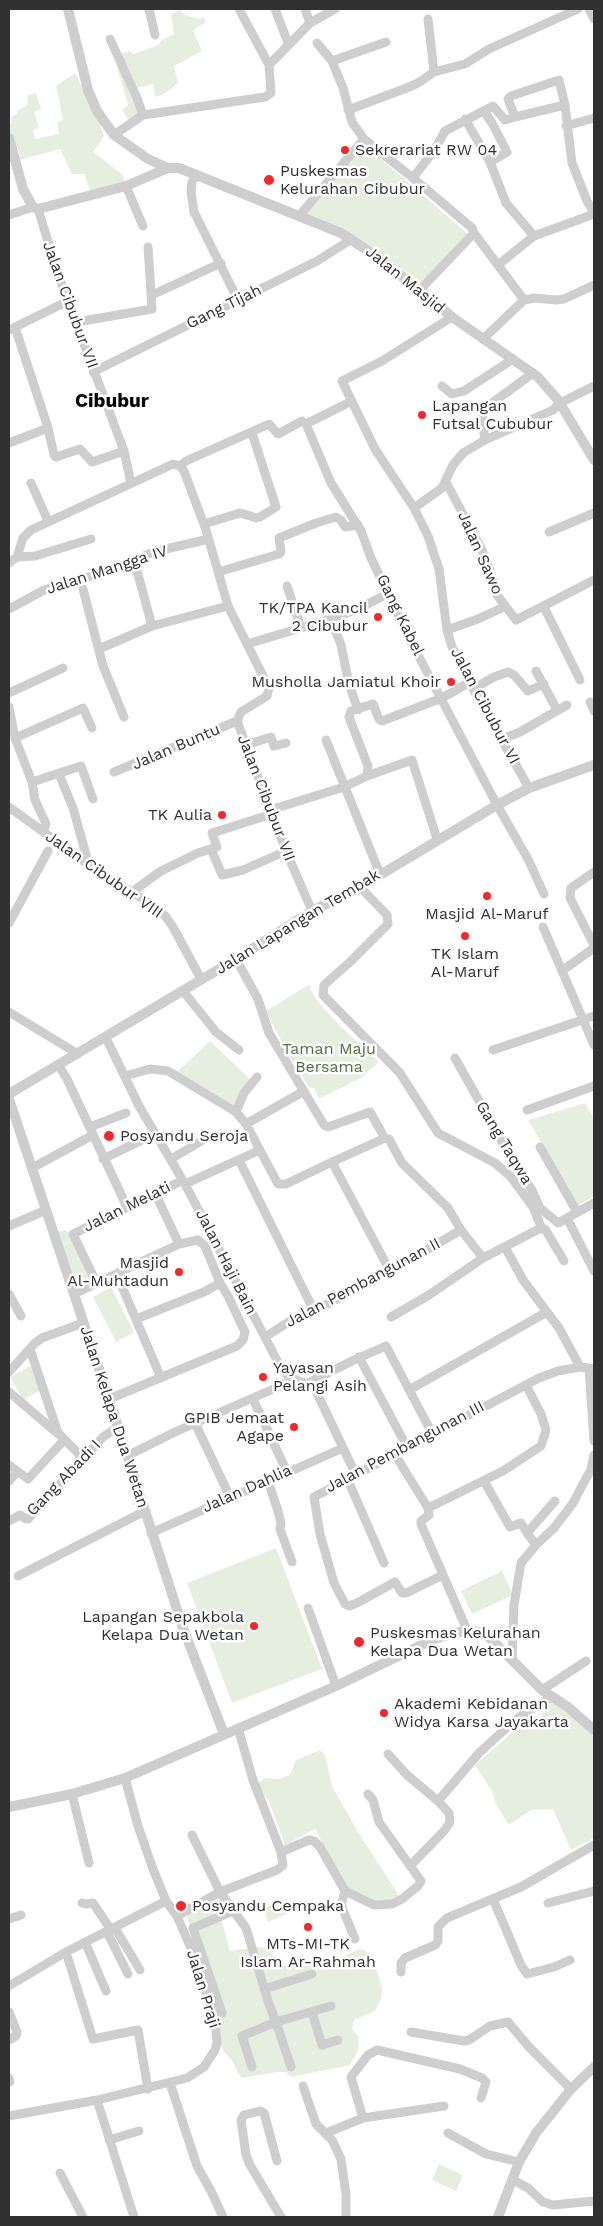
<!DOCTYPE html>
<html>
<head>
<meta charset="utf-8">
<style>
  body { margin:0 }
  #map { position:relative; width:603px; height:2226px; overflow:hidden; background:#fff; font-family:"Work Sans",sans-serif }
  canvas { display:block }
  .frame { position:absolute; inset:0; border:10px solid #313131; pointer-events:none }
</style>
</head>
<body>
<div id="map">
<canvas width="603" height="2226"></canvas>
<div class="frame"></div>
</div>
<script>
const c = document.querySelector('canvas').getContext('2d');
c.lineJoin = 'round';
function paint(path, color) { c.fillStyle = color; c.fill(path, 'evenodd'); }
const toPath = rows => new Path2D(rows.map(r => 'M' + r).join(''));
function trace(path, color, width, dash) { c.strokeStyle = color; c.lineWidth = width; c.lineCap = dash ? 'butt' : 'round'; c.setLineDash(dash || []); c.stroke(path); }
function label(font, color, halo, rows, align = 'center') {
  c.font = font + ' "Work Sans",sans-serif'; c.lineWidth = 5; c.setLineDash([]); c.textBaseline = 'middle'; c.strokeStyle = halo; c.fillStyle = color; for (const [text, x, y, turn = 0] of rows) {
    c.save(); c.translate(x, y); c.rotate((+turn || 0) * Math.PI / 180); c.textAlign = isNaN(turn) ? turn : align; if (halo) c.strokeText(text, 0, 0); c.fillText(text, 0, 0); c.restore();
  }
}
paint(toPath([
  [180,10,185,15,198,19,204,17,206,22,193,30,202,51,174,66,178,83,164,94,155,97,153,84,137,88,140,115,129,121,122,110,128,105,114,56,130,51,133,54,158,45,162,40,174,34,171,14],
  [75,73,98,118,104,136,93,152,122,174,126,184,92,195,84,174,72,174,60,149,20,160,18,148,9,136,9,124,11,124,11,117,17,114,18,110,28,105,28,95,36,93,41,109,34,112,39,127,33,130,35,139,59,134,57,123,63,120,56,86],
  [365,145,469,235,423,284,377,250,352,236,305,216],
  [310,984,310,989,320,1004,338,1024,379,1062,361,1078,319,1099,314,1088,309,1087,288,1054,266,1011],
  [210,1041,251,1080,233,1108,176,1073],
  [585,1103,594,1119,594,1196,578,1205,528,1120],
  [65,1230,72,1234,89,1275,86,1287,76,1291,57,1232],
  [111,1287,134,1332,116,1342,93,1297],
  [30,1366,43,1389,23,1400,10,1377],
  [276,1548,322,1669,232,1703,187,1583],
  [502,1571,513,1595,472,1614,461,1591],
  [555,1697,594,1728,594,1838,571,1850,553,1809,531,1810,509,1825,495,1803,493,1793,475,1765,514,1731,539,1718],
  [320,1750,325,1755,332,1786,358,1832,400,1897,383,1904,371,1901,346,1888,315,1829,285,1845,269,1801,262,1794,256,1784,265,1778,278,1779,290,1775,296,1760],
  [287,1899,292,1912,268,1922,263,1908],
  [216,1900,230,1951,258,1947,270,1949,278,1966,306,1965,338,1959,359,1949,366,1951,373,1957,382,1989,381,1999,375,2011,354,2020,352,2029,359,2038,358,2050,350,2065,292,2077,286,2072,277,2072,242,2078,238,2073,233,2062,222,2049,217,2023,186,1913],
  [439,2164,463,2175,456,2191,432,2180]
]), '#e6efdf');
trace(toPath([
  [149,9,155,35],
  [275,9,288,43],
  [305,9,310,23],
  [589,9,594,19],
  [428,19,434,72],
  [110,39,137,98,143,115],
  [317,43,332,61],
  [269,65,310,23,335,9],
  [348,110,404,89,418,83,434,72,465,64,489,49,578,9],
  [515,117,565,105],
  [465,119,490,162,507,152,492,123,484,111],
  [566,126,594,118],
  [114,135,143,115,265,97,271,93,269,65,239,9],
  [364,139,413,178,435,149,445,131,493,106,505,120,515,117,508,99,511,96,559,80,565,105,572,163,587,201,594,213],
  [490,162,506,203,534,236],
  [196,175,192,182,191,192,194,212,238,300],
  [413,178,472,228,474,233,524,300],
  [126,186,143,226],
  [38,209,59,277,124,451,131,483],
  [9,215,33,207],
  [300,215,364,139,352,122,343,88,332,61,386,42],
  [498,265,534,236,594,214],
  [419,291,474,233],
  [152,295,221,263],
  [452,317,382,361,342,381,375,449,414,508,428,536,439,569,447,630,452,647,473,689,529,788],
  [77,322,152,309,148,247],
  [15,327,48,428,54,455,56,457,80,449,92,462,124,451],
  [9,330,68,301],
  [483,339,524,300,535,298,556,300,564,299,594,285],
  [93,372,317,261,352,239],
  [442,386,452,394,464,391,513,359],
  [306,424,331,483,361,531,371,558,408,636,497,805,528,859,544,894],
  [306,424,352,401],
  [485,440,482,420,484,409,533,373],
  [9,443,48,428],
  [180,466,186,461,269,424,278,434,302,421,306,424],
  [446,482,481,548,490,570,497,595,516,620,594,580],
  [31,483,48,521],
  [414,508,442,488,453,465,463,453,485,440,553,410,560,403,594,386],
  [204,524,240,513,257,518,260,517,276,507,252,433],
  [549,532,594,513],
  [17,557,35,556,91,539],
  [9,563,17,557,23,538,31,530,173,464,180,466,184,471,206,530,228,606,269,688,267,696,241,712,237,721,286,851,312,911],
  [136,567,152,626],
  [218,572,279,554,281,552,279,538,316,523,336,517,341,520,345,527,358,525],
  [287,586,301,628],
  [83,589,103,666,124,717],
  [544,607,580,680],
  [9,609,44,590,115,569,153,552,209,539],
  [331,619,341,645,349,684,358,710],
  [447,630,478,619,504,607],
  [247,644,331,619,360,608,389,593],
  [99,649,152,626,228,606],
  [536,671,557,710],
  [473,689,494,677,508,672,514,675,528,691,544,684],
  [9,693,63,668],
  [590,702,594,711],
  [9,707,15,738,32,782,35,800,46,824,43,832],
  [15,738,83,708,92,728],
  [502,739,520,732,567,705],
  [326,740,380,874],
  [246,745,271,737,274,746,286,743],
  [114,772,237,721],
  [59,774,73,808,89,865],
  [367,776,412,760,437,839],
  [32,782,81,766,93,799],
  [9,807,89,865,157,908,166,917,173,927,201,979],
  [270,810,344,787,367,776,368,766,349,717,351,711,373,704,379,719,382,721,442,698,470,682],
  [211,849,222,875,243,870,286,851],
  [594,872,571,888,570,898,594,945],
  [360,887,387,915,388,924,350,962,324,985,323,995,400,1073,438,1133,495,1163,511,1177,533,1207,542,1229],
  [132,892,161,871,198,853,217,847,212,833,272,814],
  [9,923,48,851],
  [543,927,594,1045],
  [236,959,258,999,269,1033,324,1125,328,1127,370,1112,382,1133],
  [563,970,594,948],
  [183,991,216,1032,239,1050],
  [9,1012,78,1054],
  [106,1038,139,1106,185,1184,281,1368,289,1377,306,1384,316,1391,355,1473],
  [493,1050,594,1016],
  [455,1058,515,1165,532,1190,540,1208,558,1223,594,1203],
  [59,1066,67,1079,127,1207],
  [125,1076,150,1069,168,1071,236,1112,246,1124,278,1184,286,1184,332,1162,390,1271],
  [527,1110,594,1086],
  [236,1112,244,1093,257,1077],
  [246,1124,304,1091],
  [90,1127,126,1113],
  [540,1147,577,1212],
  [103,1159,140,1141],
  [171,1159,208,1137],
  [239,1160,314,1311],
  [332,1162,385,1138,389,1139,402,1163,448,1208,461,1230,483,1258],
  [32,1168,93,1135],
  [185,1184,260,1150],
  [156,1195,179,1244],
  [567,1218,594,1271],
  [9,1226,46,1210],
  [505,1247,523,1280,559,1328,580,1367],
  [117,1275,161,1378],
  [97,1284,73,1234,177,1183],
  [9,1294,21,1316],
  [74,1294,179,1244,198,1240,205,1246,220,1283,228,1296,245,1332,243,1340,237,1346,109,1399],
  [391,1317,429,1295,483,1258,539,1229,545,1229,564,1261],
  [136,1319,204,1292,220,1283],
  [265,1337,295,1318,314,1311,390,1271,461,1230],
  [30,1349,58,1433,83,1458],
  [359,1357,407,1447],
  [589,1369,594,1441],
  [9,1372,35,1343,42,1338,83,1323],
  [306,1384,354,1360,386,1346,433,1435],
  [409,1390,547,1312],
  [9,1392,57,1433],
  [253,1399,287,1472],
  [195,1423,230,1497],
  [394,1453,428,1508,429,1515,421,1521,421,1524,467,1630],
  [127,1456,175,1432,294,1380],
  [9,1465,28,1479,64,1440],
  [347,1478,384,1563],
  [9,1481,17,1472],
  [268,1481,278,1511,281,1523,280,1529,292,1562],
  [484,1481,510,1527,521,1523,527,1533],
  [428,1508,503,1471,541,1446,546,1430,541,1414,526,1385],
  [9,1521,20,1515,26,1519,28,1519,103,1437,115,1429,119,1429],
  [151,1533,343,1448],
  [536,1545,527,1533,555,1501],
  [443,1575,406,1593,402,1593,395,1582,357,1603,349,1606,345,1604,334,1583,320,1534,314,1497,539,1378,558,1371,580,1367,594,1369],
  [18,1576,145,1511],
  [308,1608,336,1686],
  [512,1661,514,1605,521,1563,536,1545,554,1528,573,1503,591,1469,594,1455],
  [542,1690,586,1661],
  [539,1704,552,1697],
  [388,1754,407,1775,438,1801],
  [72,1794,89,1863],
  [192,1835,220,1892,277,1870,283,1865,281,1852,253,1780,238,1728],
  [281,1852,309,1840,314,1841,320,1847,345,1891,374,1905,392,1904,402,1899,418,1886,421,1881,379,1822,373,1800,368,1794],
  [410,1866,444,1831,450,1822,449,1813,438,1801,479,1753,514,1721,534,1707],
  [345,1891,341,1905,355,1939],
  [493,1899,521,1965,527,1974,554,1967,570,1960],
  [82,1903,86,1904,93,1903,111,1930],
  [548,1903,594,1891],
  [177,1916,220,1892,246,1928,269,2004,276,2022,242,2036,252,2067],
  [9,1919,21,1915],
  [115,1928,140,1970],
  [107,1932,128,1974],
  [85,1942,106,1991],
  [66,1952,93,2039,138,2030,148,2089],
  [401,1972,401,1963,405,1958,435,1945,438,1941,438,1927,447,1918,521,1887,594,1845],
  [9,1986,66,1952,166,1901],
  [264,1989,312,1974],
  [9,2012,17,2032,16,2036,9,2040],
  [312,2012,322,2045,338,2040],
  [222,2013,193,1928,233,1911],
  [411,2032,464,2041,469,2040,490,2026,508,2022,529,2047,571,2089],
  [291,2067,276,2022,331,2006],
  [9,2078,10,2082],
  [170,2083,197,2166,211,2191,223,2217],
  [303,2086,316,2124,332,2140,341,2159,346,2195,346,2217],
  [97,2100,134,2217],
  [9,2116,97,2100,187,2078,204,2067,215,2050,217,2043,215,2020,197,1962,177,1916,166,1901,153,1869,138,1826,125,1778],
  [363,2118,351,2077,368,2055,377,2050,460,2069,482,2078,486,2082,481,2098],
  [326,2133,363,2118,444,2106],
  [448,2133,486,2154,519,2162],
  [109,2140,139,2131],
  [277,2161,264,2113,260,2111,244,2115,241,2120,246,2155,250,2165,281,2217],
  [60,2173,83,2217],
  [513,2180,528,2188,543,2202,553,2205,594,2201]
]), '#cecece', 9);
trace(toPath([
  [68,9,88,90,97,111,114,135,148,159,168,168],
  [9,138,23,189,33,207,38,209,126,186,168,168,179,168,341,233,382,260,452,317,538,377,558,400,594,460],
  [9,1094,236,959,312,911,360,887,497,805,529,788,594,765],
  [9,1099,109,1399,183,1628,224,1734],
  [9,1807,72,1794,125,1778,336,1686,434,1639,467,1630,479,1632,490,1638,542,1690,568,1707,594,1730],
  [498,2217,519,2162,536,2133,571,2089,594,2067]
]), '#cecece', 10);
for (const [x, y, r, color] of [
  [345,150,5,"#f52728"],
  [269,180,6,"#f52728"],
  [422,415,5,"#f52728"],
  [378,617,5,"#f52728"],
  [451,682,5,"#f52728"],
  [222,815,5,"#f52728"],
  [487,896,5,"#f52728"],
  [465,936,5,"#f52728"],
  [109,1136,6,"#f52728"],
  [179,1272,5,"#f52728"],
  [263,1377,5,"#f52728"],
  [294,1427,5,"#f52728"],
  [254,1626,5,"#f52728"],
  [359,1642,6,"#f52728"],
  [384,1713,5,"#f52728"],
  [181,1906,6,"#f52728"],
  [308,1927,5,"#f52728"]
]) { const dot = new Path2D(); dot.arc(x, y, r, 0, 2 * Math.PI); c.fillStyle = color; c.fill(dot); trace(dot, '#fff', 2); }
label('16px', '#313131', '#fff', [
  ["Sekrerariat RW 04",355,150],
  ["Puskesmas",280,171],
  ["Kelurahan Cibubur",280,189],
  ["Lapangan",432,406],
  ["Futsal Cububur",432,424],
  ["TK/TPA Kancil",368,608,"right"],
  ["2 Cibubur",368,626,"right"],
  ["Musholla Jamiatul Khoir",441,682,"right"],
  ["TK Aulia",212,815,"right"],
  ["Masjid Al-Maruf",487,914,"center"],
  ["TK Islam",465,954,"center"],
  ["Al-Maruf",465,972,"center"],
  ["Posyandu Seroja",120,1136],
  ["Masjid",169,1263,"right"],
  ["Al-Muhtadun",169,1281,"right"],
  ["Yayasan",273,1368],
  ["Pelangi Asih",273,1386],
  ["GPIB Jemaat",284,1418,"right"],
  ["Agape",284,1436,"right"],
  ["Lapangan Sepakbola",244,1617,"right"],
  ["Kelapa Dua Wetan",244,1635,"right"],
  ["Puskesmas Kelurahan",370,1633],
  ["Kelapa Dua Wetan",370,1651],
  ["Akademi Kebidanan",394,1704],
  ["Widya Karsa Jayakarta",394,1722],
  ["Posyandu Cempaka",192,1906],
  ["MTs-MI-TK",308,1944,"center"],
  ["Islam Ar-Rahmah",308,1962,"center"]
], 'left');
label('16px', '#313131', '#fff', [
  ["Jalan Masjid",405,280,39],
  ["Jalan Cibubur VII",70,305,70],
  ["Gang Tijah",224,307,-26],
  ["Jalan Sawo",480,553,66],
  ["Jalan Mangga IV",107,570,-18],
  ["Gang Kabel",400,615,64],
  ["Jalan Cibubur VI",485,706,62],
  ["Jalan Buntu",176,747,-23],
  ["Jalan Cibubur VII",266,798,69],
  ["Jalan Cibubur VIII",104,875,35],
  ["Jalan Lapangan Tembak",298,922,-31],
  ["Gang Taqwa",504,1143,59],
  ["Jalan Melati",127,1207,-26],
  ["Jalan Haji Bain",226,1262,63],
  ["Jalan Pembangunan II",363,1283,-28],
  ["Jalan Kelapa Dua Wetan",114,1417,72],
  ["Jalan Pembangunan III",405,1447,-28],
  ["Gang Abadi I",64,1478,-46],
  ["Jalan Dahlia",247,1489,-24],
  ["Jalan Praji",203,1989,73]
]);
label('16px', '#50723a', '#fff', [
  ["Taman Maju",329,1049],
  ["Bersama",329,1067]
]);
label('bold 19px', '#000', '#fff', [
  ["Cibubur",112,401]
]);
</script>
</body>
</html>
